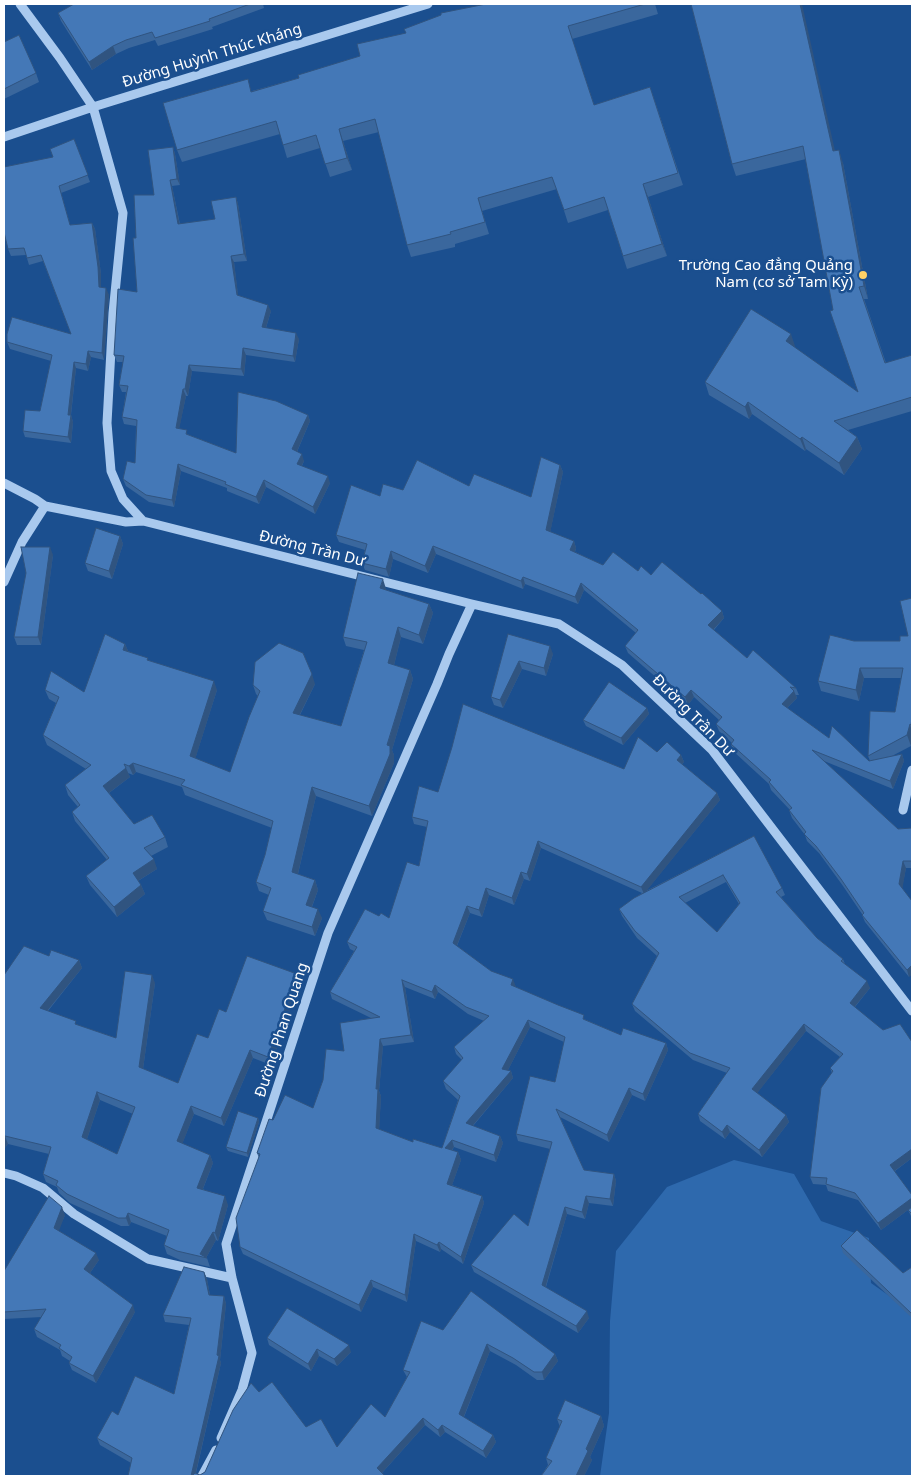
<!DOCTYPE html>
<html>
<head>
<meta charset="utf-8">
<style>
  body { margin:0 }
  #map { position:relative; width:916px; height:1480px; overflow:hidden; background:#1b4f8f; font-family:"Noto Sans",sans-serif }
  canvas { display:block }
  .frame { position:absolute; inset:0; border:5px solid #fff; pointer-events:none }
</style>
</head>
<body>
<div id="map">
<canvas width="916" height="1480"></canvas>
<div class="frame"></div>
</div>
<script>
const c = document.querySelector('canvas').getContext('2d');
c.lineJoin = 'round';
function paint(path, color) { c.fillStyle = color; c.fill(path, 'evenodd'); }
const toPath = rows => new Path2D(rows.map(r => 'M' + r).join(''));
function trace(path, color, width, dash) { c.strokeStyle = color; c.lineWidth = width; c.lineCap = dash ? 'butt' : 'round'; c.setLineDash(dash || []); c.stroke(path); }
function label(font, color, halo, rows, align = 'center') {
  c.font = font + ' "Noto Sans",sans-serif'; c.lineWidth = 5; c.setLineDash([]); c.textBaseline = 'middle'; c.strokeStyle = halo; c.fillStyle = color; for (const [text, x, y, turn = 0] of rows) {
    c.save(); c.translate(x, y); c.rotate((+turn || 0) * Math.PI / 180); c.textAlign = isNaN(turn) ? turn : align; if (halo) c.strokeText(text, 0, 0); c.fillText(text, 0, 0); c.restore();
  }
}
paint(toPath([
  [734,1160,794,1174,821,1221,869,1238,871,1283,912,1312,912,1476,600,1476,609,1413,610,1321,616,1251,667,1187]
]), '#2e69ad');
trace(toPath([
  [20,4,60,58,93,107,123,213,113,313,107,423,111,471,123,499,143,521,472,604,559,624,622,665,712,750,912,1011],
  [4,137,93,107,428,4],
  [4,483,35,499,45,506,126,522,143,521],
  [4,582,22,542,45,506],
  [903,810,912,770],
  [4,1173,16,1176,43,1188,74,1214,148,1259,232,1278],
  [221,1438,242,1390,252,1353,232,1278,226,1244,328,933,437,684,449,654,472,604],
  [202,1476,216,1450]
]), '#a9c9ee', 9);
paint(toPath([
  [74,4,263,4,264,8,212,27,213,29,158,46,155,40,129,48,116,54,92,70,61,21,58,13],
  [486,4,655,4,658,14,572,39,594,105,650,87,683,185,648,197,667,256,627,269,608,210,568,223,557,189,482,211,489,234,455,244,455,247,411,257,407,245,379,132,343,141,352,170,330,177,320,148,287,158,280,134,182,162,177,150,252,91,299,78,360,56,406,33],
  [691,4,835,151,843,163,868,299,864,299,886,363,912,355,912,411,848,430,857,437,862,449,844,475,806,449,805,451,752,414,749,419,709,395,705,382,795,346,794,347,858,392,833,310,806,159,736,176,732,164],
  [4,42,36,73,39,82,4,99],
  [74,139,90,182,61,193,70,225,92,223,95,229,101,274,101,287,109,295,104,360,91,357,88,371,76,368,71,415,73,422,71,443,25,437,23,431,40,411,51,361,10,349,7,342,71,334,43,261,29,265,26,255,11,256,8,249,53,157],
  [173,147,175,154,180,185,172,186,180,224,215,219,236,197,238,204,247,261,234,262,238,296,271,311,266,328,299,339,295,362,246,355,244,376,192,371,188,396,186,396,179,428,189,435,236,453,308,415,310,421,297,452,304,461,302,466,330,483,315,514,266,487,259,504,227,491,227,488,181,471,174,507,149,502,126,486,123,479,135,463,136,426,124,424,122,417,126,392,122,392,119,385,123,362,117,362,114,355,137,292,136,238],
  [560,465,563,472,550,532,574,541,576,548,575,552,603,565,638,571,651,575,722,611,724,618,714,630,747,658,796,688,799,695,796,695,797,698,787,708,829,738,869,761,870,761,868,756,895,712,901,678,864,678,859,701,821,691,818,681,854,641,900,641,908,636,912,598,912,739,911,746,892,756,902,754,904,761,893,789,824,761,898,829,912,828,912,868,906,868,902,888,909,977,865,922,862,915,862,914,843,886,819,853,807,841,805,835,792,818,789,810,790,810,771,790,769,784,733,751,731,744,732,743,719,731,716,724,719,720,694,697,688,705,628,653,625,646,636,633,584,590,578,604,525,584,523,589,436,554,428,573,393,559,389,577,365,570,362,563,365,550,339,542,336,535,380,496,403,490,469,486,531,497],
  [120,536,123,544,112,579,88,571,85,563],
  [53,555,41,645,17,645,14,637],
  [386,589,386,590,429,604,433,613,423,644,401,637,394,665,410,670,413,679,392,750,394,755,394,763,372,816,316,796,298,874,315,880,318,890,312,907,322,918,315,936,267,920,263,911,269,895,259,891,256,882,265,855,272,828,185,795,182,787,136,772,133,775,128,773,130,777,109,793,134,824,165,837,168,847,151,856,157,869,138,881,141,885,145,894,117,917,90,885,86,876,107,860,75,821,72,812,78,807,68,795,65,785,86,769,47,745,43,735,56,703,49,699,45,690,84,692,125,644,128,651,217,690,195,759,230,772,258,696,256,694,253,685,315,684,300,715,341,726,364,650,346,646,343,637],
  [508,634,553,654,546,676,522,669,503,708,494,705,491,697],
  [647,708,649,714,623,745,586,726,583,720],
  [657,752,681,755,684,762,682,764,717,793,720,800,646,891,754,836,782,888,785,895,781,897,817,938,843,959,845,964,870,988,855,1007,912,1158,895,1171,912,1207,912,1218,908,1210,881,1230,858,1200,828,1191,826,1185,813,1184,810,1177,832,1073,830,1068,840,1057,806,1031,757,1093,786,1115,789,1122,762,1157,730,1132,725,1139,700,1121,698,1114,727,1073,693,1060,635,1011,632,1004,657,956,637,938,622,916,619,909,642,893,541,848,530,881,524,879,514,905,489,895,482,917,470,913,457,946,491,971,516,987,586,1020,621,1035,666,1043,668,1050,645,1101,632,1095,609,1142,560,1117,584,1170,614,1174,616,1181,613,1206,589,1203,585,1219,567,1214,546,1287,589,1318,578,1333,474,1272,471,1265,528,1226,550,1149,518,1141,516,1134,555,1082,564,1042,530,1027,508,1070,511,1071,513,1078,473,1126,500,1136,503,1143,496,1162,454,1147,452,1151,458,1152,461,1160,452,1185,482,1196,484,1203,463,1264,441,1249,440,1252,416,1241,407,1302,373,1287,361,1312,243,1254,240,1247,259,1158,257,1153,273,1120,313,1108,344,1051,371,1018,332,999,330,992,354,951,350,949,347,942,379,916,389,918,419,866,427,827,414,824,412,817,438,792,624,769],
  [726,882,739,904,717,932,685,903],
  [405,987,435,999,438,992,468,1014,484,1021,454,1047,456,1054,462,1060,443,1081,446,1089,458,1100,442,1148,413,1142,379,1129,381,1096,379,1091,383,1046,414,1042],
  [49,956,79,960,82,968,48,1011,78,1025,116,1038,155,983,143,1069,178,1083,208,1038,226,1012,300,982,271,1065,253,1058,224,1126,194,1114,182,1144,210,1155,213,1163,203,1189,228,1205,218,1241,216,1240,206,1258,207,1258,210,1267,180,1260,167,1254,164,1245,167,1236,131,1222,129,1226,121,1226,70,1203,59,1193,57,1187,46,1182,43,1174,49,1154,8,1144,4,1149,4,975],
  [100,1100,133,1114,117,1154,87,1139],
  [258,1118,259,1122,248,1157,228,1151,226,1147],
  [65,1215,58,1231,99,1260,90,1273,135,1312,96,1383,72,1370,69,1363,70,1361,62,1356,60,1350,37,1337,34,1329,42,1317,4,1319,4,1271],
  [841,1246,903,1273,912,1267,912,1318,843,1253],
  [204,1272,207,1279,210,1295,224,1296,226,1304,220,1360,221,1363,196,1473,200,1475,205,1472,259,1392,306,1427,337,1447,385,1417,407,1377,403,1370,443,1330,555,1354,558,1361,544,1380,537,1380,516,1365,490,1351,464,1417,493,1435,496,1442,486,1458,445,1432,440,1437,425,1425,382,1473,128,1476,131,1463,100,1445,97,1438,118,1415,174,1394,189,1325,165,1322,163,1315],
  [267,1338,351,1352,337,1366,319,1356,311,1371,269,1345],
  [601,1416,604,1426,590,1457,592,1460,584,1476,541,1476,548,1465,546,1458,560,1427,557,1419]
]), '#3a679d');
paint(toPath([
  [800,4,802,4,838,164,833,151],
  [113,46,116,54,92,70,89,62],
  [339,129,343,141,352,170,347,158],
  [173,147,175,154,180,185,177,179],
  [839,150,843,163,868,299,864,286],
  [170,180,172,186,181,231,178,224],
  [643,184,648,197,667,256,662,244],
  [236,197,238,204,247,261,244,254],
  [92,223,95,229,101,274,101,294,99,287],
  [231,256,234,262,239,302,237,295],
  [106,288,109,295,104,360,102,353],
  [268,305,271,311,264,334,262,327],
  [296,333,299,339,295,362,293,356],
  [791,334,795,346,791,353,786,341],
  [243,348,246,355,244,376,241,369],
  [88,351,91,357,88,371,86,364],
  [74,362,76,368,70,422,68,415],
  [189,365,192,371,188,396,185,389],
  [183,389,186,396,178,435,176,428],
  [748,402,752,414,749,419,745,407],
  [71,415,73,422,71,443,68,437],
  [308,415,310,421,295,456,292,449],
  [802,437,806,449,805,451,800,439],
  [857,437,862,449,844,475,839,463],
  [302,454,304,461,299,471,297,464],
  [178,464,181,471,174,507,172,500],
  [560,465,563,472,549,538,546,530],
  [328,476,330,483,315,514,313,507],
  [264,480,266,487,259,504,256,497],
  [120,536,123,544,112,579,109,571],
  [574,541,576,548,573,558,570,550],
  [433,546,436,554,428,573,425,566],
  [50,547,53,555,41,645,38,637],
  [391,551,393,559,389,577,386,569],
  [523,577,525,584,523,589,521,581],
  [383,579,386,589,384,598,380,588],
  [581,583,584,590,578,604,575,597],
  [429,604,433,613,423,644,419,635],
  [722,611,724,618,711,632,708,625],
  [398,627,401,637,392,673,388,663],
  [125,644,129,653,123,650],
  [550,646,553,654,546,676,544,668],
  [519,661,522,669,503,708,500,700],
  [860,668,864,678,859,701,856,690],
  [410,670,413,679,392,750,394,755,394,763,372,816,369,806],
  [312,674,315,684,296,722,293,713],
  [214,681,217,690,193,766,190,756],
  [691,690,694,697,688,705,685,697],
  [794,691,797,698,784,711,782,704],
  [647,708,649,714,623,745,621,738],
  [910,724,912,732,912,739,911,746,907,735],
  [902,754,904,761,893,789,890,781],
  [681,755,684,762,679,767,677,760],
  [133,763,136,772,133,775,129,766],
  [126,768,130,777,106,795,103,786],
  [312,787,316,796,296,882,292,872],
  [717,793,720,800,644,894,641,887],
  [538,841,541,848,530,881,527,874],
  [154,859,157,869,136,882,133,873],
  [903,861,906,868,902,891,899,884],
  [521,872,524,879,514,905,512,898],
  [315,880,318,890,309,914,306,905],
  [141,885,145,894,117,917,114,907],
  [486,888,489,895,482,917,479,910],
  [467,906,470,913,455,950,453,943],
  [318,909,322,918,315,936,312,927],
  [79,960,82,968,43,1016,40,1008],
  [912,965,912,975,909,977,907,970],
  [297,974,300,982,271,1065,268,1057],
  [152,975,155,983,142,1076,139,1067],
  [513,979,516,987,511,985],
  [402,980,405,987,414,1042,411,1035],
  [867,981,870,988,852,1010,850,1003],
  [435,985,438,992,435,999,432,992],
  [528,1020,530,1027,505,1076,502,1069],
  [804,1024,806,1031,755,1096,752,1089],
  [380,1039,383,1046,379,1091,381,1096,379,1135,376,1128,376,1089],
  [666,1043,668,1050,645,1101,643,1094],
  [250,1050,253,1058,224,1126,221,1118],
  [511,1071,513,1078,469,1130,466,1123],
  [629,1088,632,1095,609,1142,607,1135],
  [97,1092,100,1100,85,1145,82,1137],
  [191,1106,194,1114,180,1150,177,1141],
  [786,1115,789,1122,762,1157,759,1150],
  [258,1118,259,1122,248,1157,247,1153],
  [727,1125,730,1132,725,1139,722,1132],
  [5,1136,8,1144,4,1149,4,1137],
  [500,1136,503,1143,496,1162,494,1155],
  [452,1140,454,1147,447,1156,445,1148],
  [912,1149,912,1158,893,1172,890,1165],
  [458,1152,461,1160,450,1191,447,1184],
  [210,1155,213,1163,200,1196,197,1188],
  [614,1174,616,1181,613,1206,610,1199],
  [225,1196,228,1205,218,1241,215,1233],
  [482,1196,484,1203,463,1264,461,1257],
  [586,1196,589,1203,585,1219,582,1212],
  [912,1198,912,1207,881,1230,878,1223],
  [62,1207,65,1215,57,1236,54,1228],
  [565,1207,567,1214,544,1292,542,1285],
  [128,1213,131,1222,129,1226,126,1218],
  [213,1232,216,1240,206,1258,200,1254],
  [414,1234,416,1241,407,1302,405,1295],
  [439,1242,441,1249,440,1252,437,1245],
  [96,1253,99,1260,87,1277,84,1269],
  [204,1272,207,1279,211,1302,209,1295],
  [371,1280,373,1287,361,1312,359,1305],
  [224,1296,226,1304,220,1360,221,1363,195,1476,191,1476,217,1355],
  [133,1305,135,1312,96,1383,93,1376],
  [587,1311,589,1318,578,1333,576,1326],
  [487,1344,490,1351,462,1421,459,1414],
  [349,1345,351,1352,337,1366,334,1359],
  [317,1349,319,1356,311,1371,308,1364],
  [555,1354,558,1361,544,1380,542,1372],
  [601,1416,604,1426,590,1457,592,1460,584,1476,576,1476,586,1449],
  [423,1418,425,1425,380,1475,377,1468],
  [442,1425,445,1432,440,1437,438,1430],
  [493,1435,496,1442,486,1458,483,1451]
]), '#305480');
const building = toPath([
  [74,4,250,4,209,19,210,21,155,38,152,32,126,40,113,46,89,62,58,13,74,4],
  [486,4,645,4,568,26,594,105,650,87,678,173,643,184,662,244,623,256,604,197,564,210,552,177,478,198,485,222,450,232,451,234,407,245,375,119,339,129,347,158,325,164,316,135,283,145,276,121,177,150,163,103,248,79,251,92,299,78,298,75,360,56,357,44,406,33,404,29,441,15,441,13,486,4],
  [691,4,800,4,833,151,839,150,864,286,859,287,885,363,912,355,912,397,834,421,857,437,839,463,802,437,800,439,748,402,745,407,705,382,751,309,791,334,786,341,858,392,830,311,833,310,803,146,732,164,691,4],
  [19,35,36,73,4,89,4,42,19,35],
  [74,139,88,175,59,186,70,225,92,223,98,267,99,287,106,288,102,353,88,351,86,364,74,362,68,415,71,415,68,437,23,431,25,410,40,411,52,355,7,342,7,334,12,317,71,334,41,255,27,258,24,248,8,249,4,232,4,167,53,157,50,149,74,139],
  [173,147,177,179,170,180,178,224,215,219,211,201,236,197,244,254,231,256,237,295,268,305,262,327,296,333,293,356,243,348,241,369,189,365,185,389,183,389,176,428,187,430,186,434,236,453,238,392,276,401,308,415,292,449,302,454,297,464,328,476,313,507,264,480,256,497,225,484,226,482,178,464,172,500,146,495,123,479,127,461,135,463,137,420,122,417,128,386,119,385,124,356,114,355,118,289,137,292,133,238,136,238,134,195,154,195,148,150,173,147],
  [541,457,560,465,546,530,574,541,570,550,603,565,613,552,638,571,641,566,651,575,662,562,701,594,702,593,722,611,708,625,747,658,753,650,796,688,790,687,794,691,782,704,829,738,832,726,869,761,902,754,890,781,812,750,898,829,912,828,912,861,903,861,899,884,912,901,912,965,907,970,862,915,864,913,841,879,816,846,804,834,806,832,789,810,792,808,769,782,771,780,731,744,734,740,716,724,722,717,691,690,685,697,625,646,638,630,581,583,575,597,523,577,521,581,433,546,425,566,391,551,386,569,362,563,367,544,336,535,351,485,380,496,383,484,403,490,417,460,469,486,474,474,531,497,541,457],
  [96,528,120,536,109,571,85,563,96,528],
  [21,547,50,547,38,637,14,637,26,573,21,547],
  [358,573,383,579,380,588,429,604,419,635,398,627,388,663,410,670,387,745,390,746,390,754,369,806,312,787,292,872,315,880,306,905,318,909,312,927,263,911,271,888,256,882,265,855,273,821,181,785,185,780,133,763,129,766,124,764,126,768,103,786,134,824,152,815,165,837,144,848,154,859,133,873,141,885,114,907,86,876,109,858,72,812,80,805,65,785,91,765,43,735,59,697,45,690,51,671,84,692,105,634,125,644,123,650,148,658,147,660,214,681,190,756,230,772,249,717,260,691,253,685,255,662,279,643,303,653,312,674,293,713,341,726,367,642,343,637,358,573],
  [912,598,912,718,911,725,910,724,907,735,868,756,870,711,895,712,903,668,860,668,856,690,818,681,830,635,854,641,900,641,900,636,908,636,900,601,912,598],
  [508,634,550,646,544,668,519,661,500,700,491,697,508,634],
  [609,682,647,708,621,738,583,720,609,682],
  [463,704,624,769,638,737,657,752,667,742,681,755,677,760,717,793,641,887,538,841,527,874,521,872,512,898,486,888,479,910,467,906,453,943,491,971,513,979,511,985,558,1005,584,1015,583,1019,621,1035,623,1028,666,1043,643,1094,629,1088,607,1135,556,1109,584,1170,614,1174,610,1199,586,1196,582,1212,565,1207,542,1285,587,1311,576,1326,471,1265,514,1214,528,1226,552,1142,516,1134,530,1076,555,1082,565,1037,528,1020,502,1069,511,1071,466,1123,500,1136,494,1155,452,1140,445,1148,458,1152,447,1184,482,1196,461,1257,439,1242,437,1245,414,1234,405,1295,371,1280,359,1305,240,1247,236,1218,260,1154,257,1153,269,1119,273,1120,285,1095,313,1108,323,1080,326,1049,344,1051,340,1023,380,1017,330,992,357,947,347,942,365,909,379,916,381,913,389,918,407,862,419,866,428,821,412,817,419,786,438,792,452,747,463,704],
  [402,980,432,992,435,985,466,1007,489,1016,454,1047,463,1058,443,1081,460,1096,442,1148,413,1139,413,1142,376,1128,378,1089,376,1089,380,1039,411,1035,402,980],
  [754,836,782,888,776,892,817,938,843,959,841,961,867,981,850,1003,883,1030,900,1024,912,1042,912,1149,890,1165,912,1195,912,1198,878,1223,855,1193,826,1184,827,1178,810,1177,821,1088,833,1071,830,1068,843,1054,804,1024,752,1089,786,1115,759,1150,727,1125,722,1132,698,1114,730,1068,690,1053,632,1004,659,953,635,931,619,909,634,898,754,836],
  [723,875,740,903,717,932,679,897,723,875],
  [24,946,49,956,51,950,79,960,40,1008,76,1021,75,1024,116,1038,125,971,152,975,139,1067,178,1083,197,1034,208,1038,219,1009,226,1012,247,956,297,974,268,1057,250,1050,221,1118,191,1106,177,1141,210,1155,197,1188,225,1196,215,1233,213,1232,200,1254,207,1258,177,1251,164,1245,169,1230,128,1213,126,1218,118,1218,67,1194,56,1185,58,1181,43,1174,51,1147,5,1136,4,1137,4,975,24,946],
  [97,1092,135,1107,117,1154,82,1137,97,1092],
  [238,1111,258,1118,247,1153,226,1147,238,1111],
  [49,1196,62,1207,54,1228,96,1253,84,1269,133,1305,93,1376,69,1363,72,1357,59,1348,61,1345,34,1329,46,1309,4,1312,4,1271,49,1196],
  [912,1207,912,1214,908,1210,912,1207],
  [857,1230,903,1273,912,1267,912,1314,841,1246,857,1230],
  [184,1267,204,1272,209,1295,224,1296,217,1355,219,1356,191,1476,128,1476,132,1458,97,1438,112,1411,118,1415,135,1376,174,1394,191,1318,163,1315,184,1267],
  [471,1291,555,1354,542,1372,534,1372,513,1358,487,1344,459,1414,493,1435,483,1451,442,1425,438,1430,423,1418,377,1468,385,1476,192,1476,195,1473,200,1475,205,1472,233,1410,251,1383,259,1392,272,1382,306,1427,321,1419,337,1447,371,1404,385,1417,410,1372,403,1370,421,1321,443,1330,471,1291],
  [287,1308,349,1345,334,1359,317,1349,308,1364,267,1338,287,1308],
  [565,1400,601,1416,586,1449,588,1451,576,1476,541,1476,552,1461,546,1458,562,1421,557,1419,565,1400]
]);
paint(building, '#4478b7');
trace(building, '#305480', 1);
for (const [x, y, r, color] of [
  [863,275,5,"#ffd166"]
]) { const dot = new Path2D(); dot.arc(x, y, r, 0, 2 * Math.PI); c.fillStyle = color; c.fill(dot); trace(dot, '#1b4f8f', 2); }
label('15px', '#fff', '#1b4f8f', [
  ["Đường Huỳnh Thúc Kháng",212,56,-17],
  ["Đường Trần Dư",312,549,14],
  ["Đường Trần Dư",693,716,45],
  ["Đường Phan Quang",282,1030,-72]
]);
label('15px', '#fff', '#1b4f8f', [
  ["Trường Cao đẳng Quảng",853,266],
  ["Nam (cơ sở Tam Kỳ)",853,283]
], 'right');
</script>
</body>
</html>
